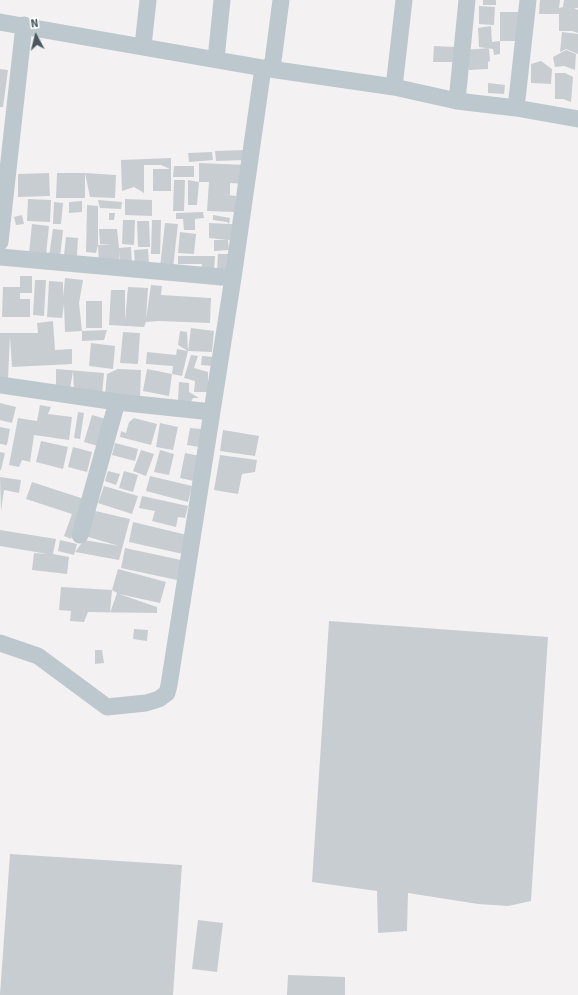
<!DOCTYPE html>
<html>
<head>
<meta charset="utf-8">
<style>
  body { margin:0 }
  #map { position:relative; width:578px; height:995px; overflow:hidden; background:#f4f1f2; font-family:Signika,sans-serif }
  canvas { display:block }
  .north { position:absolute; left:16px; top:16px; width:40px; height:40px; -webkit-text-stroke:3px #fff; paint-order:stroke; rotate:353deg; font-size:11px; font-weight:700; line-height:16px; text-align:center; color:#49585f }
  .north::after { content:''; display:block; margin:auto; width:14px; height:18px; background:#49585f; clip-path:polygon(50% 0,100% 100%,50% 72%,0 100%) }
</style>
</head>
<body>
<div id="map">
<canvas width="578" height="995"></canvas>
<div class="north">N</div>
</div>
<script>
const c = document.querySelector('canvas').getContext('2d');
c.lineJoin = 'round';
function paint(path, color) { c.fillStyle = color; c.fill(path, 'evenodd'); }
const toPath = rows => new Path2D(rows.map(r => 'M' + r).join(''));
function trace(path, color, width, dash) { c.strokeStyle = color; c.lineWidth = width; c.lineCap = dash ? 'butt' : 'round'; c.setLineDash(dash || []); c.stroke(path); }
paint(toPath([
  [483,0,496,0,496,5,483,5],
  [540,0,560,0,559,8,563,7,564,0,578,0,578,8,574,8,578,10,578,33,572,31,559,31,559,14,539,14],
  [479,6,495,7,494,25,479,24],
  [500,12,520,12,521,41,500,41],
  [491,26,492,42,500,41,500,54,494,55,493,49,479,47,478,28],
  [562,32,578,34,578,54,566,49,560,52],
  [434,46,455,47,454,62,433,62],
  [489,48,490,61,488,62,488,69,469,70,468,56,465,50],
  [566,50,576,54,575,70,564,66,555,67,553,57],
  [541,61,552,69,551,84,531,83,531,64],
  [0,69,8,70,3,107,0,107],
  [555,73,565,73,573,77,571,102,563,99,555,99],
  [488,83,505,85,504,94,488,93],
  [245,150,245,160,216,161,215,151],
  [212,152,213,160,189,162,188,153],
  [171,158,171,191,153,191,153,169,170,169,161,165,144,165,144,193,134,187,122,191,121,160],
  [199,163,246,165,246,184,230,183,230,195,220,194,236,196,235,212,207,211,209,182,199,182,197,205,188,205,188,180,199,182],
  [174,166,194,166,194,177,173,177],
  [49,173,50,196,18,197,18,174],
  [57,173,85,173,85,198,56,198],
  [85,173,116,175,115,198,90,197],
  [174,180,185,180,184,211,173,211],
  [28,199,51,200,50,222,27,221],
  [125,199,152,200,152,216,125,215],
  [98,200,122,202,121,209,100,208],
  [82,201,82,212,69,213,69,202],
  [54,202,63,203,61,224,53,224],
  [87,205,98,206,98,245,113,244,100,244,99,229,117,229,119,248,131,247,132,264,120,265,119,251,119,263,99,264,98,245,96,253,86,252],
  [203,212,204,218,195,219,195,230,184,230,183,219,176,219,176,213],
  [109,213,115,213,114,220,109,220],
  [22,215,24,224,16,225,14,217],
  [213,215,230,218,229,224,236,224,236,239,228,240,229,250,214,251,214,240,227,240,209,238,209,223,229,224,227,222,213,220],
  [123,220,135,220,134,245,122,244],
  [152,220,161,220,160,254,151,254],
  [137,221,149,221,150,247,138,247],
  [165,223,178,224,173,268,160,267],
  [32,224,49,226,46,255,29,253],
  [53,229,63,230,60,257,49,256],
  [180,232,196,234,194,254,178,253],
  [66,237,78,238,77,256,64,255],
  [148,249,149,265,135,266,134,250],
  [218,254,230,254,229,272,217,272],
  [178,256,215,256,214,271,201,270,202,264,178,264],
  [20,276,32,276,32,293,20,293,20,299,30,299,30,317,2,317,3,287,20,287],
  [65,278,83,280,79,303,82,331,107,330,104,340,82,341,82,331,65,332,64,304,62,318,47,317,49,281,63,282,63,298],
  [35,280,46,280,44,316,33,315],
  [151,285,162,286,161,295,211,298,210,323,159,321,146,322,144,327,109,325,111,290,125,290,125,321,128,287,148,288,146,319],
  [86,301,102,301,102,328,86,328],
  [53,321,55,350,72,349,72,364,12,367,10,336,8,378,0,378,0,333,38,333,37,323],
  [191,328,214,331,212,352,188,351,182,376,172,374,173,366,146,364,147,352,176,355,177,349,188,351,178,345,180,331,187,332,188,351],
  [123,332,140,333,138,364,120,363],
  [91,343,115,346,113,369,89,366],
  [191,355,198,356,194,368,208,372,208,392,194,392,195,381,184,378],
  [202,356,214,357,213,366,201,365],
  [56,369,104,373,102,395,88,395,88,389,74,390,73,371,70,389,56,389],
  [118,369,141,370,140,398,105,395,107,374],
  [147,369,172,374,169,396,143,391],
  [179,382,189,383,189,392,199,398,193,398,189,406,178,400],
  [0,403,16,407,12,423,0,420],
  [40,405,51,407,48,414,72,417,69,440,34,435,30,462,22,460,19,467,9,465,18,418,37,421],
  [78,412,84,413,80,439,74,438],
  [92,415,106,419,98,446,84,442],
  [134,418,157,424,151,445,120,437,121,431,126,433,129,422],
  [160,423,178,427,173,450,156,447],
  [0,427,10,429,7,445,0,444],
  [190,428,202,429,199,447,187,445],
  [223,430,259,436,255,456,220,451],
  [41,441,68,447,63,469,36,462],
  [115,443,138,449,135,461,112,455],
  [73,447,92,452,87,472,68,467],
  [141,450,154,454,146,476,133,471],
  [160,450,174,454,169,475,154,472],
  [0,452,5,453,1,470,0,470],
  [185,453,200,456,194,481,180,478],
  [220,455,257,460,255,472,242,474,238,494,214,490],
  [108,471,120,474,116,485,105,481],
  [124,471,138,475,133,492,119,488],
  [150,476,192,486,188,502,146,491],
  [0,477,21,480,19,493,4,490,1,511],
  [32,482,84,499,71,539,64,536,72,514,26,499],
  [104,486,138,496,132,514,98,503],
  [142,496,188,506,185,518,178,517,176,527,152,521,155,511,139,508],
  [91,510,130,519,119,560,75,552,84,540,119,546,85,536],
  [133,522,187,535,183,554,129,542],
  [0,530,56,539,53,554,69,557,67,574,32,570,34,553,48,554,0,546],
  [60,540,77,544,74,555,58,551],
  [125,548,181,560,177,580,121,568],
  [118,569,166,582,160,603,119,594,157,607,157,613,88,612,84,622,70,621,71,611,59,610,61,587,112,590],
  [112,590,117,593,110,613],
  [329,621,548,637,531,901,508,906,478,904,408,893,407,931,378,933,377,891,312,882],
  [134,629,148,630,147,641,133,639],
  [95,650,102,650,104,663,95,664],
  [10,854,182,865,173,995,0,995],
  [198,920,223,923,217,972,192,969],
  [288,975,345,977,345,995,287,995]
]), '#c8cdd1');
trace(toPath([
  [0,22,263,68,394,87,457,101,516,108,578,119],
  [143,46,148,0],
  [216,59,222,0],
  [272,69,281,0],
  [394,87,404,0],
  [457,101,467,0],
  [516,108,528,0],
  [0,242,24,25],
  [0,257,233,278],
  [0,385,117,402,212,412],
  [80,535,117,402],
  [0,643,38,656,107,707,146,703,159,699,167,693,169,685,233,278,263,68]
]), '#bdc8ce', 17);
</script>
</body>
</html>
